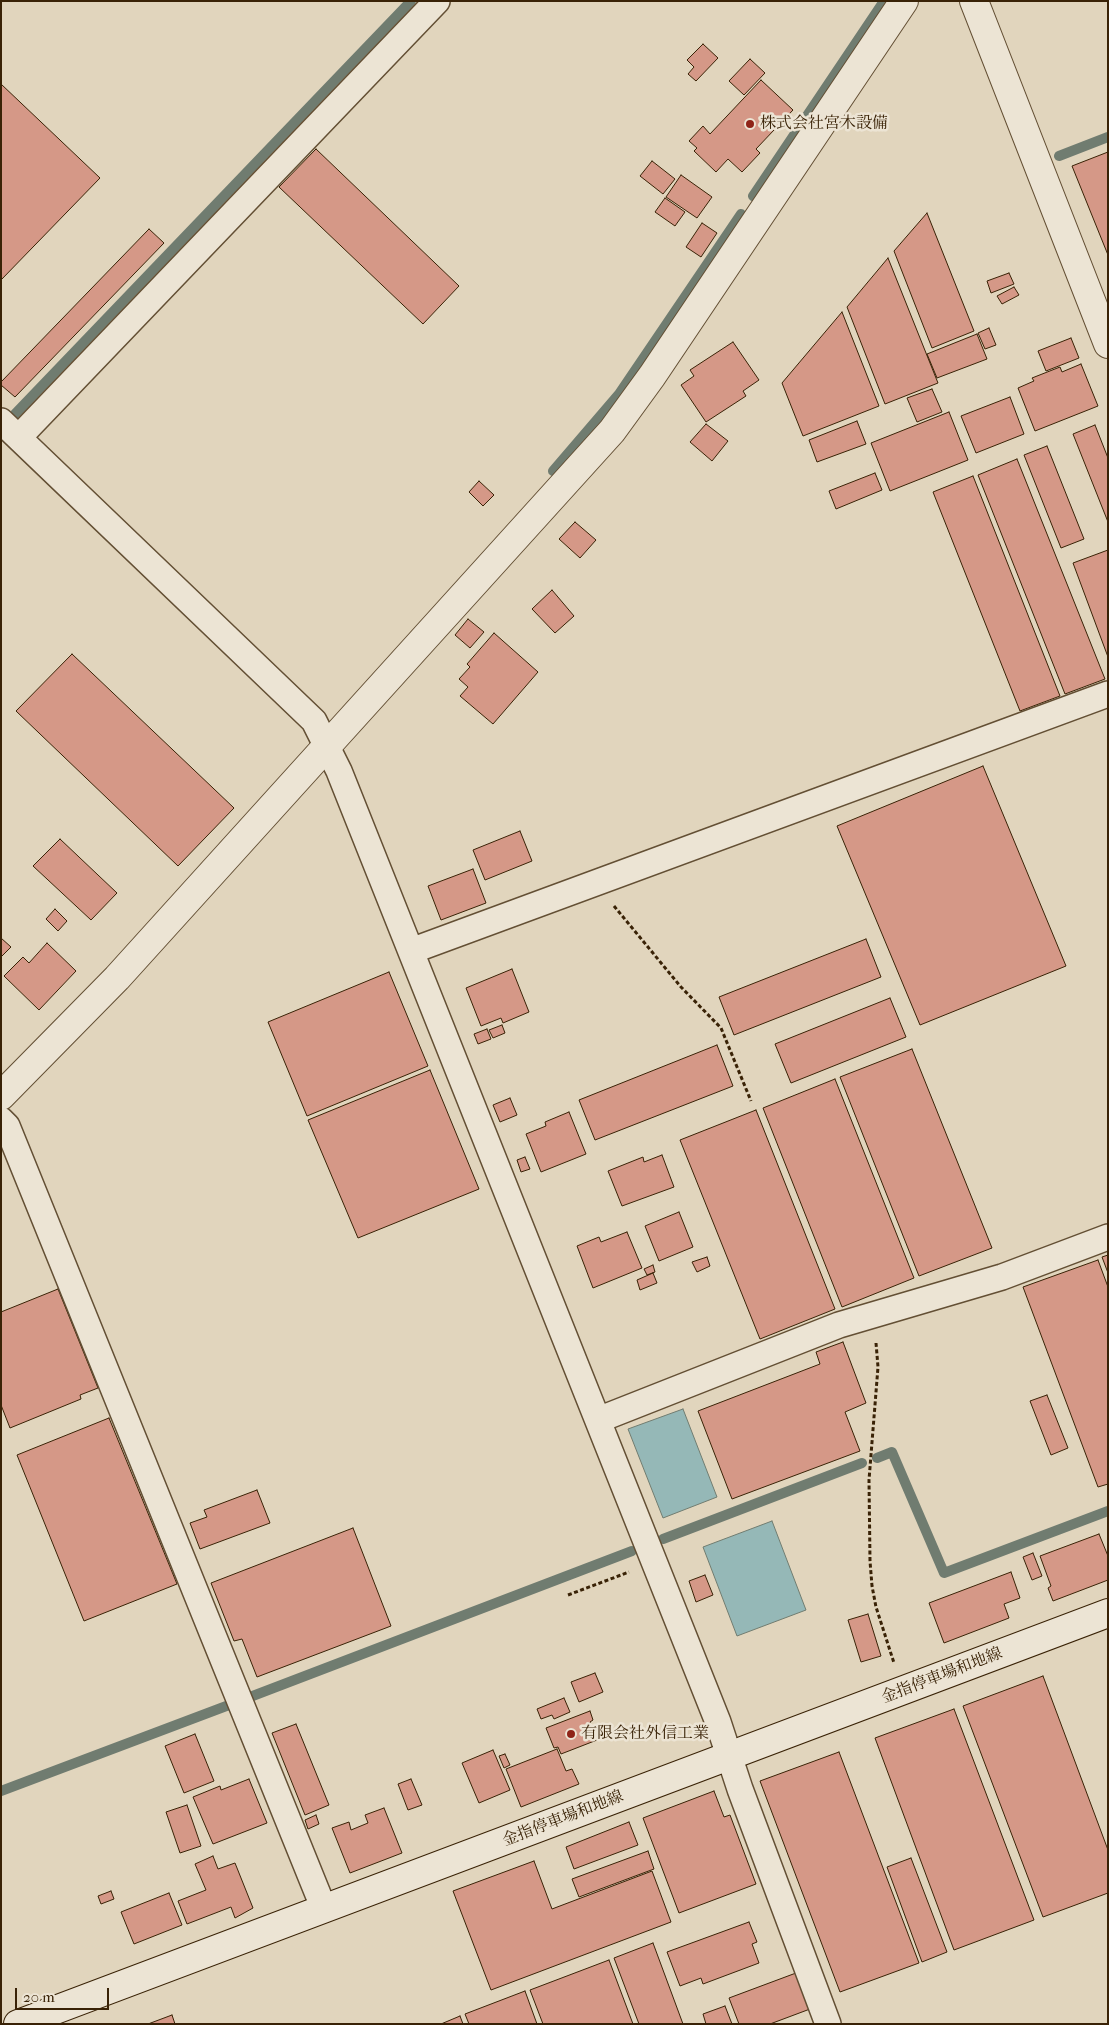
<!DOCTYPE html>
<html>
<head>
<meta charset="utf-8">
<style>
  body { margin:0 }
  #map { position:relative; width:1109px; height:2025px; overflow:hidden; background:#e1d5bd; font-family:"IM FELL French Canon",serif }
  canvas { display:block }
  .frame { position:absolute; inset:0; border:2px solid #392206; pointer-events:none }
  .scale { position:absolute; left:15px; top:1988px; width:94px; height:22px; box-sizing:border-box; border:2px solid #392206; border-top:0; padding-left:6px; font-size:15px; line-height:18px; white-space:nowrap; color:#392206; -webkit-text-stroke:4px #ece4d4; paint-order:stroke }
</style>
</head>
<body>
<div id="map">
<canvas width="1109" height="2025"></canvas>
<div class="frame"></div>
<div class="scale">20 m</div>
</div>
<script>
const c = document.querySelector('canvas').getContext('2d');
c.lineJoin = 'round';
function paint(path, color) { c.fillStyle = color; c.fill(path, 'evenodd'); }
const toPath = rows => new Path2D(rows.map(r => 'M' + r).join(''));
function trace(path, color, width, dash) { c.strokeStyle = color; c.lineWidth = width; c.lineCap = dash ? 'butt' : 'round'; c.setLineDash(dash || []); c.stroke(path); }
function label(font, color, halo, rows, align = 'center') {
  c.font = font + ' "IM FELL French Canon","Noto Serif JP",serif'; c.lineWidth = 5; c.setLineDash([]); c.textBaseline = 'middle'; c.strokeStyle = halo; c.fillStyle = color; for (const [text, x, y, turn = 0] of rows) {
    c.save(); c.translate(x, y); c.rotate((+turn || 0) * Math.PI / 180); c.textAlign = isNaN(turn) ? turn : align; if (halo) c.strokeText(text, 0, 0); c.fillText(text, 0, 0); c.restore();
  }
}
const water = toPath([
  [683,1409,717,1497,663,1518,628,1429,683,1409],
  [772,1521,806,1610,737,1636,703,1547,772,1521]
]);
paint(water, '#95b8b7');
trace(water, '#707c70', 1);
trace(toPath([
  [1059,156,1108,137],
  [753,196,884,1],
  [15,414,411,1],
  [553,471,619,394,741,214],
  [877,1458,892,1452,944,1573,1108,1511],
  [663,1539,862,1463],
  [250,1697,632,1551],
  [1,1791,229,1705]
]), '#707c70', 10);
const building = toPath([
  [703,44,718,58,696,81,688,74,694,67,687,60,703,44],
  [750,59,765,73,744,95,729,81,750,59],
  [761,80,793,110,756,149,760,153,742,172,728,159,716,172,694,151,697,148,689,141,703,126,710,134,761,80],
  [1,84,100,178,1,280,1,84],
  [316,149,459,286,423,324,279,187,316,149],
  [1108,152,1108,255,1072,166,1108,152],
  [652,161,675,179,663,194,640,176,652,161],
  [681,175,712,197,697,218,666,197,681,175],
  [665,198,685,212,675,226,655,212,665,198],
  [927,213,974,331,932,348,894,251,927,213],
  [702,223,717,233,701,257,686,247,702,223],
  [149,229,164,243,15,397,1,385,1,382,149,229],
  [888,258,938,383,885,404,847,307,888,258],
  [1009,273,1014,284,991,293,987,281,1009,273],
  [1014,287,1019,295,1002,304,997,296,1014,287],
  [842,312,879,406,803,436,782,383,842,312],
  [989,328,996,345,985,349,978,333,989,328],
  [977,334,987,359,937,378,927,354,977,334],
  [1071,338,1079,358,1046,371,1038,351,1071,338],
  [733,342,759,380,743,391,746,396,706,422,681,385,694,376,690,370,733,342],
  [1081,364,1098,406,1035,431,1018,388,1034,381,1032,378,1060,367,1062,372,1081,364],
  [932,389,942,412,917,422,907,398,932,389],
  [1010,397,1024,434,976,453,961,416,1010,397],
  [949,412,968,460,890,491,871,443,949,412],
  [857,421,866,444,817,462,809,440,857,421],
  [706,424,728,441,712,461,690,442,706,424],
  [1095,425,1108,458,1108,522,1073,434,1095,425],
  [1047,446,1084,539,1061,548,1024,455,1047,446],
  [1017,459,1105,679,1065,694,978,475,1017,459],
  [875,473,882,490,836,509,829,491,875,473],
  [973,476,1060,696,1020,711,933,492,973,476],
  [479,481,494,495,483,506,469,492,479,481],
  [575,522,596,540,580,558,559,539,575,522],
  [1108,550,1108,657,1073,563,1108,550],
  [552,590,574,616,555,633,532,609,552,590],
  [468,619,484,632,470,648,455,635,468,619],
  [494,633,538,672,493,724,460,696,468,687,459,679,470,667,467,664,494,633],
  [72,654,234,808,178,866,16,711,72,654],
  [983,766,1066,966,920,1025,837,826,983,766],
  [520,831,532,861,485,880,473,850,520,831],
  [60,839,117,893,91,920,33,866,60,839],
  [473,869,486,903,441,920,428,886,473,869],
  [55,909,67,921,58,931,46,919,55,909],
  [1,938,11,947,1,957,1,938],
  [866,939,881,977,734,1035,719,997,866,939],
  [47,943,76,971,39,1010,4,976,23,957,29,963,47,943],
  [512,969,529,1012,503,1023,501,1018,481,1026,466,988,512,969],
  [389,972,428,1066,307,1116,268,1022,389,972],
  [890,998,906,1037,791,1083,775,1044,890,998],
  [502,1025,505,1033,493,1038,489,1030,502,1025],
  [487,1029,491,1039,478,1044,474,1034,487,1029],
  [717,1045,733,1086,595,1140,579,1100,717,1045],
  [912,1049,992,1248,919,1276,840,1077,912,1049],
  [430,1070,479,1189,358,1238,308,1120,430,1070],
  [835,1079,914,1278,842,1307,763,1108,835,1079],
  [510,1098,517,1115,500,1122,493,1105,510,1098],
  [756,1110,835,1309,760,1339,680,1140,756,1110],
  [569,1112,586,1154,541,1172,526,1134,546,1126,545,1122,569,1112],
  [662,1155,674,1187,622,1206,608,1171,643,1157,644,1162,662,1155],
  [525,1157,530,1169,521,1172,517,1160,525,1157],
  [679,1212,693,1247,659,1261,645,1226,679,1212],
  [627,1232,642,1268,593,1288,577,1246,599,1237,601,1242,627,1232],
  [1108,1255,1108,1273,1102,1257,1108,1255],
  [707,1257,710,1266,697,1272,692,1262,707,1257],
  [1098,1260,1108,1287,1108,1484,1098,1487,1023,1287,1098,1260],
  [653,1265,655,1272,647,1275,644,1269,653,1265],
  [653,1273,657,1283,640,1290,637,1280,653,1273],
  [58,1289,98,1388,80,1395,81,1399,10,1428,1,1405,1,1312,58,1289],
  [843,1342,866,1403,845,1412,860,1451,732,1499,698,1411,820,1364,816,1352,843,1342],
  [1047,1395,1068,1448,1051,1455,1030,1401,1047,1395],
  [109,1418,177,1584,84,1621,17,1455,109,1418],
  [257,1490,270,1523,200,1549,190,1523,207,1517,204,1510,257,1490],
  [353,1528,391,1626,257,1677,242,1639,234,1641,211,1583,353,1528],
  [1099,1534,1108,1556,1108,1580,1053,1601,1048,1588,1051,1586,1040,1556,1099,1534],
  [1033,1553,1042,1576,1032,1580,1023,1557,1033,1553],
  [1011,1572,1020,1598,1004,1604,1009,1618,944,1643,929,1603,1011,1572],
  [705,1575,713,1595,696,1602,689,1581,705,1575],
  [868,1614,881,1656,861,1662,848,1620,868,1614],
  [595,1673,603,1692,579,1702,571,1682,595,1673],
  [1043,1676,1108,1850,1108,1893,1043,1917,963,1706,1043,1676],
  [564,1698,570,1712,554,1719,552,1715,541,1719,537,1709,564,1698],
  [954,1709,1034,1920,954,1950,875,1738,954,1709],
  [590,1711,593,1720,590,1722,597,1740,561,1754,558,1747,554,1748,546,1728,590,1711],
  [296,1724,329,1805,305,1815,272,1733,296,1724],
  [195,1734,214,1781,184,1793,165,1746,195,1734],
  [557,1749,566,1771,572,1769,579,1784,521,1807,506,1769,557,1749],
  [493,1750,510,1790,479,1803,462,1763,493,1750],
  [839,1752,919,1963,840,1992,760,1781,839,1752],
  [505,1754,510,1765,504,1768,499,1756,505,1754],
  [249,1779,267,1823,213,1844,193,1797,220,1786,221,1790,249,1779],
  [411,1779,422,1805,408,1810,398,1784,411,1779],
  [714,1791,724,1817,730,1815,756,1884,679,1913,643,1818,714,1791],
  [187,1805,201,1846,180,1853,166,1812,187,1805],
  [384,1808,402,1853,350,1873,332,1828,349,1822,351,1830,368,1823,365,1815,384,1808],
  [316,1815,319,1824,308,1829,305,1820,316,1815],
  [629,1822,638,1845,574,1869,566,1847,629,1822],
  [648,1851,654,1869,579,1897,572,1879,648,1851],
  [213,1856,218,1869,235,1863,253,1908,235,1918,231,1907,187,1924,178,1901,206,1890,195,1864,213,1856],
  [911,1858,947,1952,922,1962,887,1867,911,1858],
  [534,1861,552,1909,652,1871,671,1922,491,1990,453,1891,534,1861],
  [111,1891,114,1899,101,1904,98,1896,111,1891],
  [169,1893,182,1925,134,1944,121,1912,169,1893],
  [749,1922,757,1942,752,1944,759,1963,703,1984,701,1978,680,1986,667,1952,749,1922],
  [653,1943,683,2024,639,2024,614,1958,653,1943],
  [609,1960,633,2024,543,2024,530,1990,609,1960],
  [796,1973,810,2009,770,2024,739,2024,729,1998,796,1973],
  [525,1991,537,2024,469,2024,465,2014,525,1991],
  [725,2006,732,2024,706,2024,703,2014,725,2006],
  [172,2015,175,2024,148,2024,172,2015],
  [460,2016,463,2024,441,2024,460,2016]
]);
paint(building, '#d59887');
trace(building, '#392206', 1);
const minor = toPath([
  [1,421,314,721,339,771,718,1722,740,1789,828,2024],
  [19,437,437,1],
  [411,951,1108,694],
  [1,1120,7,1126,324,1909],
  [598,1420,839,1325,1002,1277,1108,1237]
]);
const tertiary = toPath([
  [974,1,1108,344],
  [1,1096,117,978,612,431,652,376,904,1]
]);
const secondary = toPath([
  [18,2024,1108,1613]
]);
trace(minor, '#634f34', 28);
trace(tertiary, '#634f34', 30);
trace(secondary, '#392206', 30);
trace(toPath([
  [614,906,681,987,721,1028,751,1101],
  [876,1343,878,1367,869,1480,870,1561,872,1586,876,1607,894,1663],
  [568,1595,629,1572]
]), '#392206', 3, [4, 2.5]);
trace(minor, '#ece4d4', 25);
trace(tertiary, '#ece4d4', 28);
trace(secondary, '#ece4d4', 28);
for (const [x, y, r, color] of [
  [750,124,5,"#8f2418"],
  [571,1734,5,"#8f2418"]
]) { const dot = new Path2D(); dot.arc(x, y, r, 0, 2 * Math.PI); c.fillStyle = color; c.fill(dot); trace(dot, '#ece4d4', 2); }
label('16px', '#392206', '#ece4d4', [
  ["株式会社宮木設備",760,124],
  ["有限会社外信工業",581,1734]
], 'left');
label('16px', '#392206', '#ece4d4', [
  ["金指停車場和地線",942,1676,-21],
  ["金指停車場和地線",563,1819,-21]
]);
</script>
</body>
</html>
